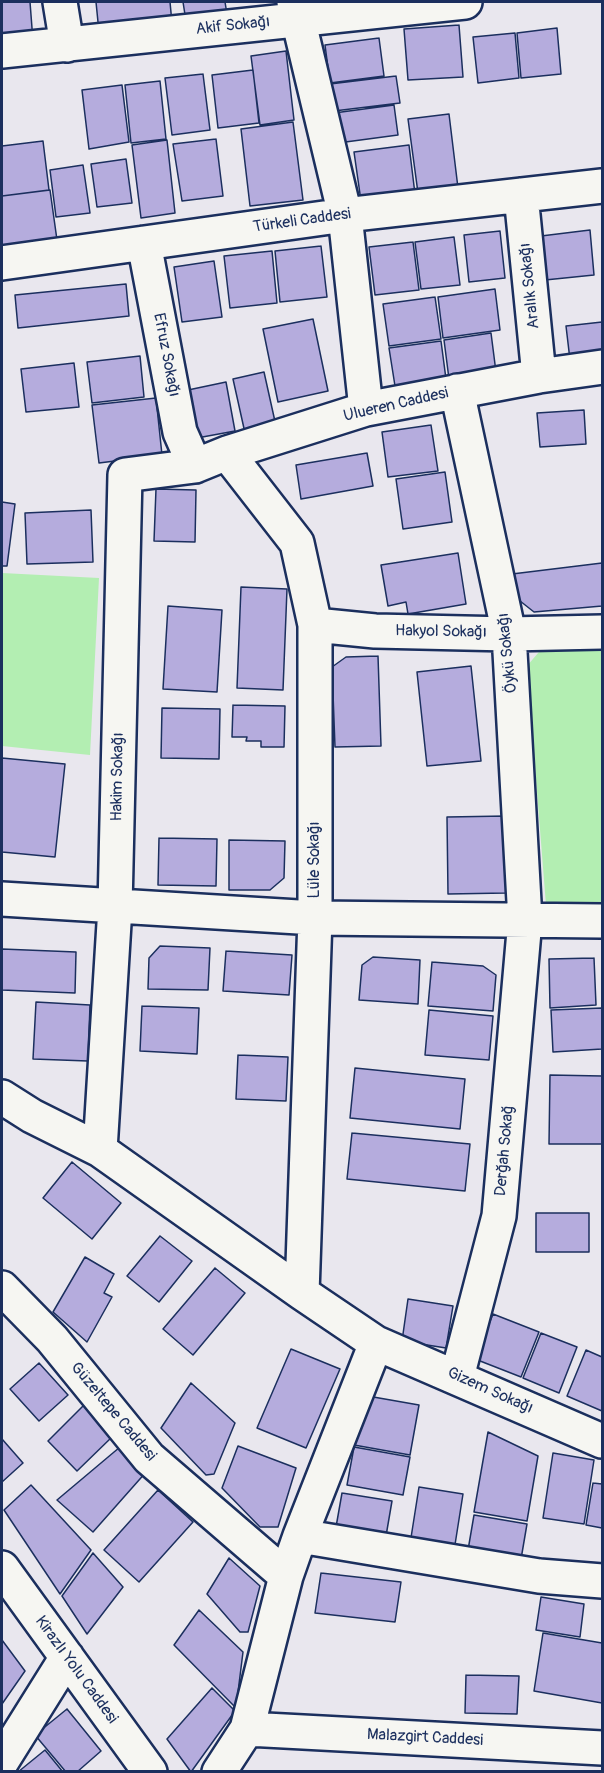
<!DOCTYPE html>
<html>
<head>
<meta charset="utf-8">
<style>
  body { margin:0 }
  #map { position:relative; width:604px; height:1773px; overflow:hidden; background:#e9e7ee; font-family:Pangolin,sans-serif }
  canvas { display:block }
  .frame { position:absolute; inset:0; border:3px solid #1b2f5e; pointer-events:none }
</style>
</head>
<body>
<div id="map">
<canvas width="604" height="1773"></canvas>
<div class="frame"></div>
</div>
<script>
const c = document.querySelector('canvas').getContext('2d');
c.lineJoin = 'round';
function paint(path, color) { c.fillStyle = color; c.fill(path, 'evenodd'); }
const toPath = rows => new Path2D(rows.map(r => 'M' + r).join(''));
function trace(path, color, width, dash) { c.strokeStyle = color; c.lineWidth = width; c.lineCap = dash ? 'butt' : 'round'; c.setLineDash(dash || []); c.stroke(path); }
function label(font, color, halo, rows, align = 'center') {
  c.font = font + ' Pangolin,sans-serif'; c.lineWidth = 6; c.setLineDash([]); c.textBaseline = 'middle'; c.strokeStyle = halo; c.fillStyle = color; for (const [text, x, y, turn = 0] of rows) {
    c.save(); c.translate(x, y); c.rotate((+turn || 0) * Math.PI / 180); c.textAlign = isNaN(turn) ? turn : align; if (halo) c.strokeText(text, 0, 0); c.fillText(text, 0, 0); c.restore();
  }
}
paint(toPath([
  [2,573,99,578,90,755,2,746],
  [544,646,602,649,602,904,546,905,527,666]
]), '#b3eeb2');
const building = toPath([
  [2,2,30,2,33,41,2,43,2,2],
  [96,2,170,2,172,23,99,32,96,2],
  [183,2,225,2,227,14,186,21,183,2],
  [459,25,463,77,408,80,404,29,459,25],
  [557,28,561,74,521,78,517,33,557,28],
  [515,33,519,78,478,83,473,37,515,33],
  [379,38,384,76,330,83,325,45,379,38],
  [286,51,294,120,260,125,251,56,286,51],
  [253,70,259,123,218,128,212,75,253,70],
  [203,74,210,130,172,135,165,78,203,74],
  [396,76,400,103,334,111,330,84,396,76],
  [160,81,166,139,131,143,125,85,160,81],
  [122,85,129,142,89,149,82,90,122,85],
  [394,105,398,135,338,143,334,113,394,105],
  [449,114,458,188,418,193,408,119,449,114],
  [293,122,303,200,250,206,241,129,293,122],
  [216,139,223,196,182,201,173,144,216,139],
  [167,140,175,213,141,218,132,145,167,140],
  [43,141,49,190,2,196,2,146,43,141],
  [409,145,415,194,361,201,354,152,409,145],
  [126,159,132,203,97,207,91,164,126,159],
  [83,165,90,213,56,217,50,170,83,165],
  [50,190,57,240,2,248,2,196,50,190],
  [590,230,594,275,545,280,541,236,590,230],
  [500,231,505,278,469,282,464,235,500,231],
  [454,237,460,285,421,289,415,242,454,237],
  [413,242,419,290,375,295,369,247,413,242],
  [321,246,327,297,280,302,275,251,321,246],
  [272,251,277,303,230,308,224,256,272,251],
  [214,261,222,317,182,322,174,267,214,261],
  [126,284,129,316,18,328,15,295,126,284],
  [495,289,500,330,443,338,438,297,495,289],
  [435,297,441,339,389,346,383,304,435,297],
  [313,319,328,391,278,402,263,329,313,319],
  [602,322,602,357,570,360,566,326,602,322],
  [491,333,496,372,449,379,444,340,491,333],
  [441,341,446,379,395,386,389,348,441,341],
  [140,356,144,397,92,403,87,362,140,356],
  [74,363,79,407,26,412,21,369,74,363],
  [264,372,276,426,245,433,233,379,264,372],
  [226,382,235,431,197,438,188,390,226,382],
  [156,398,162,455,99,463,92,405,156,398],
  [584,410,586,444,540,447,537,413,584,410],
  [431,425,438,471,388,477,382,432,431,425],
  [367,453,373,486,301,499,296,465,367,453],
  [445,472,452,522,403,529,396,479,445,472],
  [156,489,196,490,195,542,154,541,156,489],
  [2,502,15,504,7,566,2,566,2,502],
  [91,510,93,562,27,564,25,513,91,510],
  [458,553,466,604,408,614,406,602,388,606,381,565,458,553],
  [602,563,602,606,534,612,515,597,512,574,602,563],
  [241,587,287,589,283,690,237,688,241,587],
  [168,606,222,610,217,692,163,689,168,606],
  [378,656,381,746,335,747,332,667,346,657,378,656],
  [471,666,481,761,427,766,417,672,471,666],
  [233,705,285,706,284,747,261,747,261,741,246,741,247,737,232,737,233,705],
  [162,708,220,709,219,759,161,758,162,708],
  [2,758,65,764,55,857,2,852,2,758],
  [506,816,506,893,448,894,447,817,506,816],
  [159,838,217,839,216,886,158,885,159,838],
  [229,840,285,841,284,878,270,890,229,890,229,840],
  [160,946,210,948,208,990,148,989,149,958,160,946],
  [2,949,76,952,75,993,2,990,2,949],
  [226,951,292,955,289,995,223,991,226,951],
  [373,957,420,960,418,1004,359,1000,362,965,373,957],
  [594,958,596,1005,550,1008,549,959,594,958],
  [432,962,483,966,496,975,493,1011,428,1006,432,962],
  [36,1002,90,1005,88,1061,33,1059,36,1002],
  [142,1006,199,1008,197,1054,140,1051,142,1006],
  [602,1008,602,1049,553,1052,551,1010,602,1008],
  [429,1010,493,1016,489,1060,425,1055,429,1010],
  [238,1055,288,1057,286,1101,236,1099,238,1055],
  [355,1068,465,1079,460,1129,350,1118,355,1068],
  [550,1075,602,1076,602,1144,549,1144,550,1075],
  [352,1133,470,1144,465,1191,347,1179,352,1133],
  [72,1162,121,1203,92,1239,43,1198,72,1162],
  [536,1213,589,1213,589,1252,536,1252,536,1213],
  [160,1236,192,1261,159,1302,127,1276,160,1236],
  [85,1257,114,1274,104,1293,112,1297,87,1342,53,1312,85,1257],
  [215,1268,245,1293,193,1355,163,1329,215,1268],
  [408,1299,453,1306,446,1348,402,1341,408,1299],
  [493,1314,539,1332,521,1377,475,1359,493,1314],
  [541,1333,577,1347,559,1393,523,1378,541,1333],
  [291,1349,340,1369,306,1448,257,1428,291,1349],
  [586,1350,602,1357,602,1411,567,1396,586,1350],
  [39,1363,68,1395,39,1421,10,1389,39,1363],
  [191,1383,235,1423,214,1474,206,1475,161,1428,191,1383],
  [362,1395,419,1405,410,1455,354,1445,362,1395],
  [84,1405,113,1436,77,1471,48,1441,84,1405],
  [488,1432,538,1456,527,1521,474,1512,488,1432],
  [2,1439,23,1463,2,1482,2,1439],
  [238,1446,296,1468,278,1527,260,1527,222,1488,238,1446],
  [120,1447,147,1471,93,1532,57,1500,120,1447],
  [354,1447,410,1457,403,1495,347,1485,354,1447],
  [553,1453,594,1460,584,1524,543,1518,553,1453],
  [593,1483,602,1484,602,1528,586,1525,593,1483],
  [31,1485,91,1550,60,1594,4,1510,31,1485],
  [419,1487,463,1494,454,1551,410,1544,419,1487],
  [158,1490,193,1522,139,1582,104,1550,158,1490],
  [342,1493,392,1501,386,1536,336,1527,342,1493],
  [474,1515,527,1524,520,1565,467,1556,474,1515],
  [93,1553,123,1587,87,1634,62,1596,93,1553],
  [229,1558,260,1586,248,1632,240,1632,207,1594,229,1558],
  [321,1573,401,1582,395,1622,315,1613,321,1573],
  [541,1597,584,1604,580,1637,536,1630,541,1597],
  [199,1610,243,1652,236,1708,174,1645,199,1610],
  [543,1633,602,1643,602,1703,534,1691,543,1633],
  [2,1640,25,1671,2,1704,2,1640],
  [466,1675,519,1676,517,1714,465,1713,466,1675],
  [212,1688,235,1711,191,1772,167,1739,212,1688],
  [67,1709,101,1751,77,1772,66,1772,35,1735,67,1709],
  [45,1750,63,1772,18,1772,45,1750]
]);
paint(building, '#b5acdd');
trace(building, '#1b2f5e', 1.5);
const minor = toPath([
  [60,2,67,45],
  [294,2,345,215,366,409],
  [2,51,465,2],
  [521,195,539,376],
  [144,243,180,432,195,466],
  [2,263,345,215,602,186],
  [457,391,509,634,525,920,499,1216,457,1377],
  [227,453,297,543,315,625,315,918,302,1293],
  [315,625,375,631,509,634,602,632],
  [2,899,315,918,602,921],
  [2,1097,32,1116,100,1150,302,1293,376,1343,602,1441],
  [100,1150,115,907,125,475,195,466,227,453,366,409,539,376,602,367],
  [2,1288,52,1339,149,1458,286,1576],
  [300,1536,539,1576,602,1581],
  [2,1568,150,1772],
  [247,1729,602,1748],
  [2,1761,67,1657],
  [219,1772,247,1729,286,1576,300,1536,376,1343]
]);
trace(minor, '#1b2f5e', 38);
trace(minor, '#f6f6f2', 33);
label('16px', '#1b2f5e', '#f6f6f2', [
  ["Akif Sokağı",233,26,-6],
  ["Türkeli Caddesi",302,221,-8],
  ["Aralık Sokağı",530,286,-96],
  ["Efruz Sokağı",166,355,79],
  ["Ulueren Caddesi",396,405,-13],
  ["Hakyol Sokağı",441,632,1],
  ["Öykü Sokağı",508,653,-96],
  ["Hakim Sokağı",118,777,-89],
  ["Lüle Sokağı",315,860,-90],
  ["Derğah Sokağ",505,1151,-85],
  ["Gizem Sokağı",490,1391,24],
  ["Güzeltepe Caddesi",113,1412,50],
  ["Kirazlı Yolu Caddesi",76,1670,54],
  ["Malazgirt Caddesi",425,1738,3]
]);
</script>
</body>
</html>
